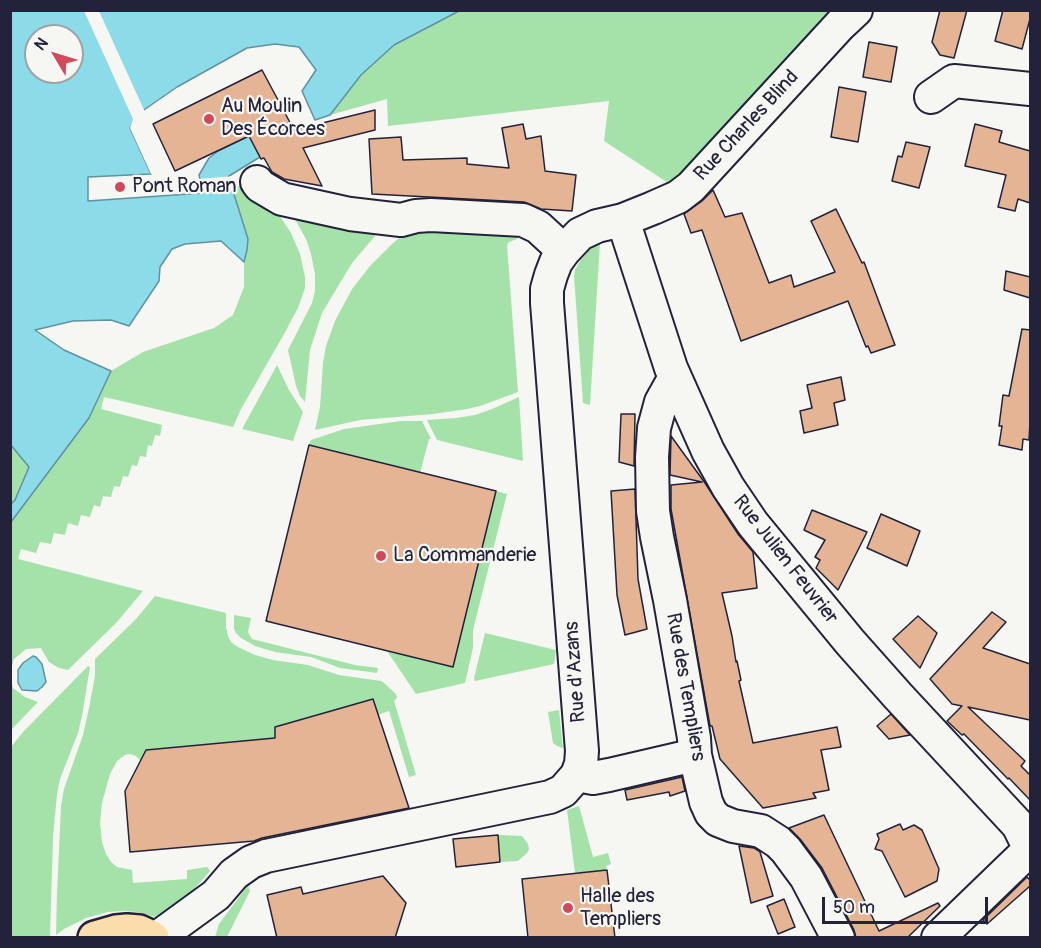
<!DOCTYPE html>
<html>
<head>
<meta charset="utf-8">
<style>
  body { margin:0 }
  #map { position:relative; width:1041px; height:948px; overflow:hidden; background:#f6f6f2; font-family:Pangolin,sans-serif }
  canvas { display:block }
  .frame { position:absolute; inset:0; border:12px solid #22223b; pointer-events:none }
  .north { position:absolute; left:24px; top:24px; width:60px; height:60px; box-sizing:border-box; background:#f6f6f2; border:2px solid #a1a1a9; border-radius:50%; rotate:308deg; font-size:16px; font-weight:700; line-height:24px; text-align:center; color:#22223b }
  .north::after { content:''; display:block; margin:auto; width:21px; height:27px; background:#d1495b; clip-path:polygon(50% 0,100% 100%,50% 72%,0 100%) }
  .scale { position:absolute; left:822px; top:897px; width:166px; height:27px; box-sizing:border-box; border:3px solid #22223b; border-top:0; padding-left:8px; font-size:18px; line-height:21px; white-space:nowrap; color:#22223b; -webkit-text-stroke:4px #f6f6f2; paint-order:stroke }
</style>
</head>
<body>
<div id="map">
<canvas width="1041" height="948"></canvas>
<div class="frame"></div>
<div class="north">N</div>
<div class="scale">50 m</div>
</div>
<script>
const c = document.querySelector('canvas').getContext('2d');
c.lineJoin = 'round';
function paint(path, color) { c.fillStyle = color; c.fill(path, 'evenodd'); }
const toPath = rows => new Path2D(rows.map(r => 'M' + r).join(''));
function trace(path, color, width, dash) { c.strokeStyle = color; c.lineWidth = width; c.lineCap = dash ? 'butt' : 'round'; c.setLineDash(dash || []); c.stroke(path); }
function label(font, color, halo, rows, align = 'center') {
  c.font = font + ' Pangolin,sans-serif'; c.lineWidth = 4.5; c.setLineDash([]); c.textBaseline = 'middle'; c.strokeStyle = halo; c.fillStyle = color; for (const [text, x, y, turn = 0] of rows) {
    c.save(); c.translate(x, y); c.rotate((+turn || 0) * Math.PI / 180); c.textAlign = isNaN(turn) ? turn : align; if (halo) c.strokeText(text, 0, 0); c.fillText(text, 0, 0); c.restore();
  }
}
paint(toPath([
  [459,11,834,11,670,184,604,141,609,101,388,126,387,99,330,115,361,75,394,45],
  [237,186,247,186,268,198,291,233,300,254,305,277,305,288,298,308,283,336,241,409,233,427,104,397,101,409,162,425,160,436,155,435,152,446,148,445,146,457,140,456,137,466,132,465,128,477,123,476,120,487,114,486,111,497,103,496,100,507,94,505,90,517,81,515,78,526,68,523,65,535,54,533,51,544,40,542,36,553,21,549,18,559,143,591,116,623,68,670,59,668,49,662,41,648,26,649,14,659,11,670,11,522,89,418,111,371,143,352,214,328,233,315,244,287,244,262,247,250,248,239,233,190,237,190],
  [292,214,327,215,339,229,374,234,375,236,352,263,322,313,310,350,305,402,300,396,296,386,288,350,312,303,315,291,315,274,311,254,306,239],
  [415,229,518,234,517,239,509,242,507,245,518,392,480,406,467,409,433,414,360,420,315,430,320,407,323,363,326,346,335,321,352,289,370,266,391,245,400,237],
  [600,242,590,405,583,403,574,276,575,270,580,261,592,247],
  [277,365,289,390,303,412,293,441,242,429],
  [519,397,523,461,437,440,427,420,456,418,475,415,492,409],
  [401,421,422,421,431,439,429,439,420,473,309,445,311,440,344,429],
  [10,444,29,467,15,500,11,505],
  [496,491,507,494,473,630,473,648,465,683,416,694,387,651,453,667],
  [155,596,226,613,226,627,228,636,231,642,236,646,255,655,273,660,308,665,339,675,381,681,384,683,396,694,397,698,394,701,395,704,416,775,409,777,389,711,378,715,373,699,275,727,275,738,146,750,141,761,136,756,130,754,125,755,117,761,110,774,102,803,100,823,102,842,106,854,111,862,117,867,132,870,133,883,187,879,187,870,207,867,210,871,188,896,165,913,155,917,138,912,123,911,108,912,86,918,64,929,56,935,57,894,61,806,64,789,83,735,89,708,95,676,95,659,136,619],
  [234,615,251,618,248,632,252,639,355,665,378,668,377,673,340,668,311,657,275,652,255,646,241,638,236,633,234,629],
  [485,633,556,650,554,664,475,681,474,678],
  [88,666,90,667,82,716,78,733,60,779,57,794,53,837,50,937,11,937,11,747,23,732],
  [10,676,13,688,25,697,38,702,11,730],
  [559,710,563,748,557,746,553,743,548,712],
  [579,806,593,857,608,853,611,864,606,866,607,870,575,873,567,810],
  [498,835,522,836,528,844,529,849,527,853,518,861,500,862],
  [248,885,250,891,227,937,215,937,219,924]
]), '#a5e2a9');
const water = toPath([
  [11,11,459,11,394,45,361,75,330,115,315,120,302,91,316,70,299,47,275,44,247,48,177,87,141,112,130,128,151,174,88,177,88,201,203,193,199,175,209,158,218,151,249,136,260,157,229,176,227,179,237,190,233,191,248,239,247,250,244,262,221,241,185,244,172,249,160,267,159,281,129,326,111,320,73,321,35,330,64,350,111,371,89,418,11,522,10,505,15,500,29,467,10,444,11,11],
  [36,36,72,36,72,72,36,72,36,36],
  [33,656,36,657,42,664,46,682,42,687,37,691,22,690,18,683,18,670,23,663,33,656]
]);
paint(water, '#8bdbe8');
trace(water, '#6191a3', 1.5);
paint(toPath([
  [84,11,99,11,145,112,136,121,133,128,153,173,151,174,130,128,133,119],
  [236,176,231,179,237,185,237,190,196,193,196,190,199,190,196,179]
]), '#f6f6f2');
const building = toPath([
  [940,10,967,10,954,58,940,55,932,42,940,10],
  [1003,10,1030,10,1030,19,1022,49,995,41,1003,10],
  [869,42,897,47,891,82,863,77,869,42],
  [262,70,294,130,375,110,375,130,303,148,322,186,284,179,272,172,264,158,261,159,249,136,175,171,153,124,262,70],
  [839,87,866,92,858,142,831,137,839,87],
  [523,124,526,139,541,136,545,171,576,175,572,211,541,209,524,202,372,194,369,139,401,137,403,160,467,158,467,164,509,168,502,128,523,124],
  [975,124,1002,131,999,142,1030,151,1030,203,1018,199,1015,211,998,207,1006,175,965,166,975,124],
  [906,142,930,147,919,188,892,181,898,156,902,157,906,142],
  [713,190,725,217,742,213,769,283,791,275,794,287,835,272,811,221,836,209,862,263,864,262,895,345,871,353,868,346,866,347,848,301,741,341,702,230,691,233,684,214,702,201,713,190],
  [1006,271,1030,277,1030,298,1004,290,1006,271],
  [1022,329,1030,330,1030,422,1029,440,1023,439,1022,450,999,445,1002,426,999,426,1003,395,1009,396,1022,329],
  [841,377,845,400,834,403,838,425,804,433,800,411,812,408,807,385,841,377],
  [621,414,635,414,634,466,619,462,621,414],
  [671,436,705,483,738,534,753,552,757,588,722,593,732,636,736,662,737,661,741,680,739,681,753,743,837,727,841,747,821,750,829,790,813,793,816,798,763,808,720,759,712,726,710,726,671,509,671,485,702,482,670,475,671,436],
  [309,445,496,491,453,667,266,621,309,445],
  [635,489,638,579,647,629,625,635,617,595,611,491,635,489],
  [812,510,867,532,838,590,816,568,820,560,815,557,825,540,804,530,812,510],
  [881,514,920,531,907,566,867,548,881,514],
  [992,612,1006,622,983,648,1030,664,1030,720,968,707,1025,761,1021,766,1030,775,1030,800,1009,778,1008,779,964,734,962,735,947,721,962,706,952,704,930,679,992,612],
  [918,616,937,633,920,668,893,639,918,616],
  [373,699,409,808,262,838,254,841,130,852,125,791,146,750,275,738,275,727,373,699],
  [891,714,910,735,889,739,877,726,891,714],
  [682,777,685,791,670,796,669,792,627,800,625,790,682,777],
  [824,815,879,931,938,903,940,906,907,938,856,938,854,930,822,868,800,839,789,828,824,815],
  [900,824,903,830,914,825,922,830,939,869,937,881,905,897,882,851,875,849,879,839,877,834,900,824],
  [498,835,500,862,456,867,453,839,498,835],
  [739,846,754,848,760,852,773,896,751,903,739,846],
  [607,870,615,938,528,938,522,879,607,870],
  [383,876,406,903,395,938,277,938,267,895,301,887,303,894,383,876],
  [1027,877,1030,880,1030,886,987,924,983,920,1027,877],
  [784,899,795,927,778,934,767,906,784,899]
]);
paint(building, '#e4b495');
trace(building, '#22223b', 1.5);
const minor = toPath([
  [931,97,954,81,1030,89],
  [257,182,260,186,282,199,350,214,401,220,416,216,431,215,523,220,538,227,564,251],
  [623,220,671,368,708,451,728,487,753,524,850,642,898,696,1018,825,1030,849],
  [675,377,661,402,654,428,652,457,653,511,657,537,670,600,694,738,695,755,706,802,711,813,718,820,733,826,761,831,778,842,786,850,806,877,838,938],
  [577,775,593,778,609,775,695,755],
  [157,938,216,895,234,874,251,862,266,856,550,797,563,791,577,775,581,764,582,751,547,303,547,289,551,275,556,262,564,251,580,234,597,226,623,220,653,208,678,197,691,187,840,25,856,10],
  [938,938,1026,853,1030,852]
]);
const major = toPath([
  [95,938,116,932,127,931,139,932,152,938]
]);
trace(minor, '#22223b', 36);
trace(major, '#22223b', 38);
trace(minor, '#f6f6f2', 32);
trace(major, '#fbddab', 33);
for (const [x, y, r, color] of [
  [209,119,6,"#d1495b"],
  [120,187,6,"#d1495b"],
  [381,556,6,"#d1495b"],
  [568,908,6,"#d1495b"]
]) { const dot = new Path2D(); dot.arc(x, y, r, 0, 2 * Math.PI); c.fillStyle = color; c.fill(dot); trace(dot, '#f6f6f2', 2); }
label('20px', '#22223b', '#f6f6f2', [
  ["Au Moulin",221,107],
  ["Des Écorces",221,130],
  ["Pont Roman",132,187],
  ["La Commanderie",393,556],
  ["Halle des",580,897],
  ["Templiers",580,920]
], 'left');
label('20px', '#22223b', '#f6f6f2', [
  ["Rue Charles Blind",747,126,-47],
  ["Rue Julien Feuvrier",785,560,52],
  ["Rue d'Azans",576,672,-94],
  ["Rue des Templiers",685,687,80]
]);
</script>
</body>
</html>
